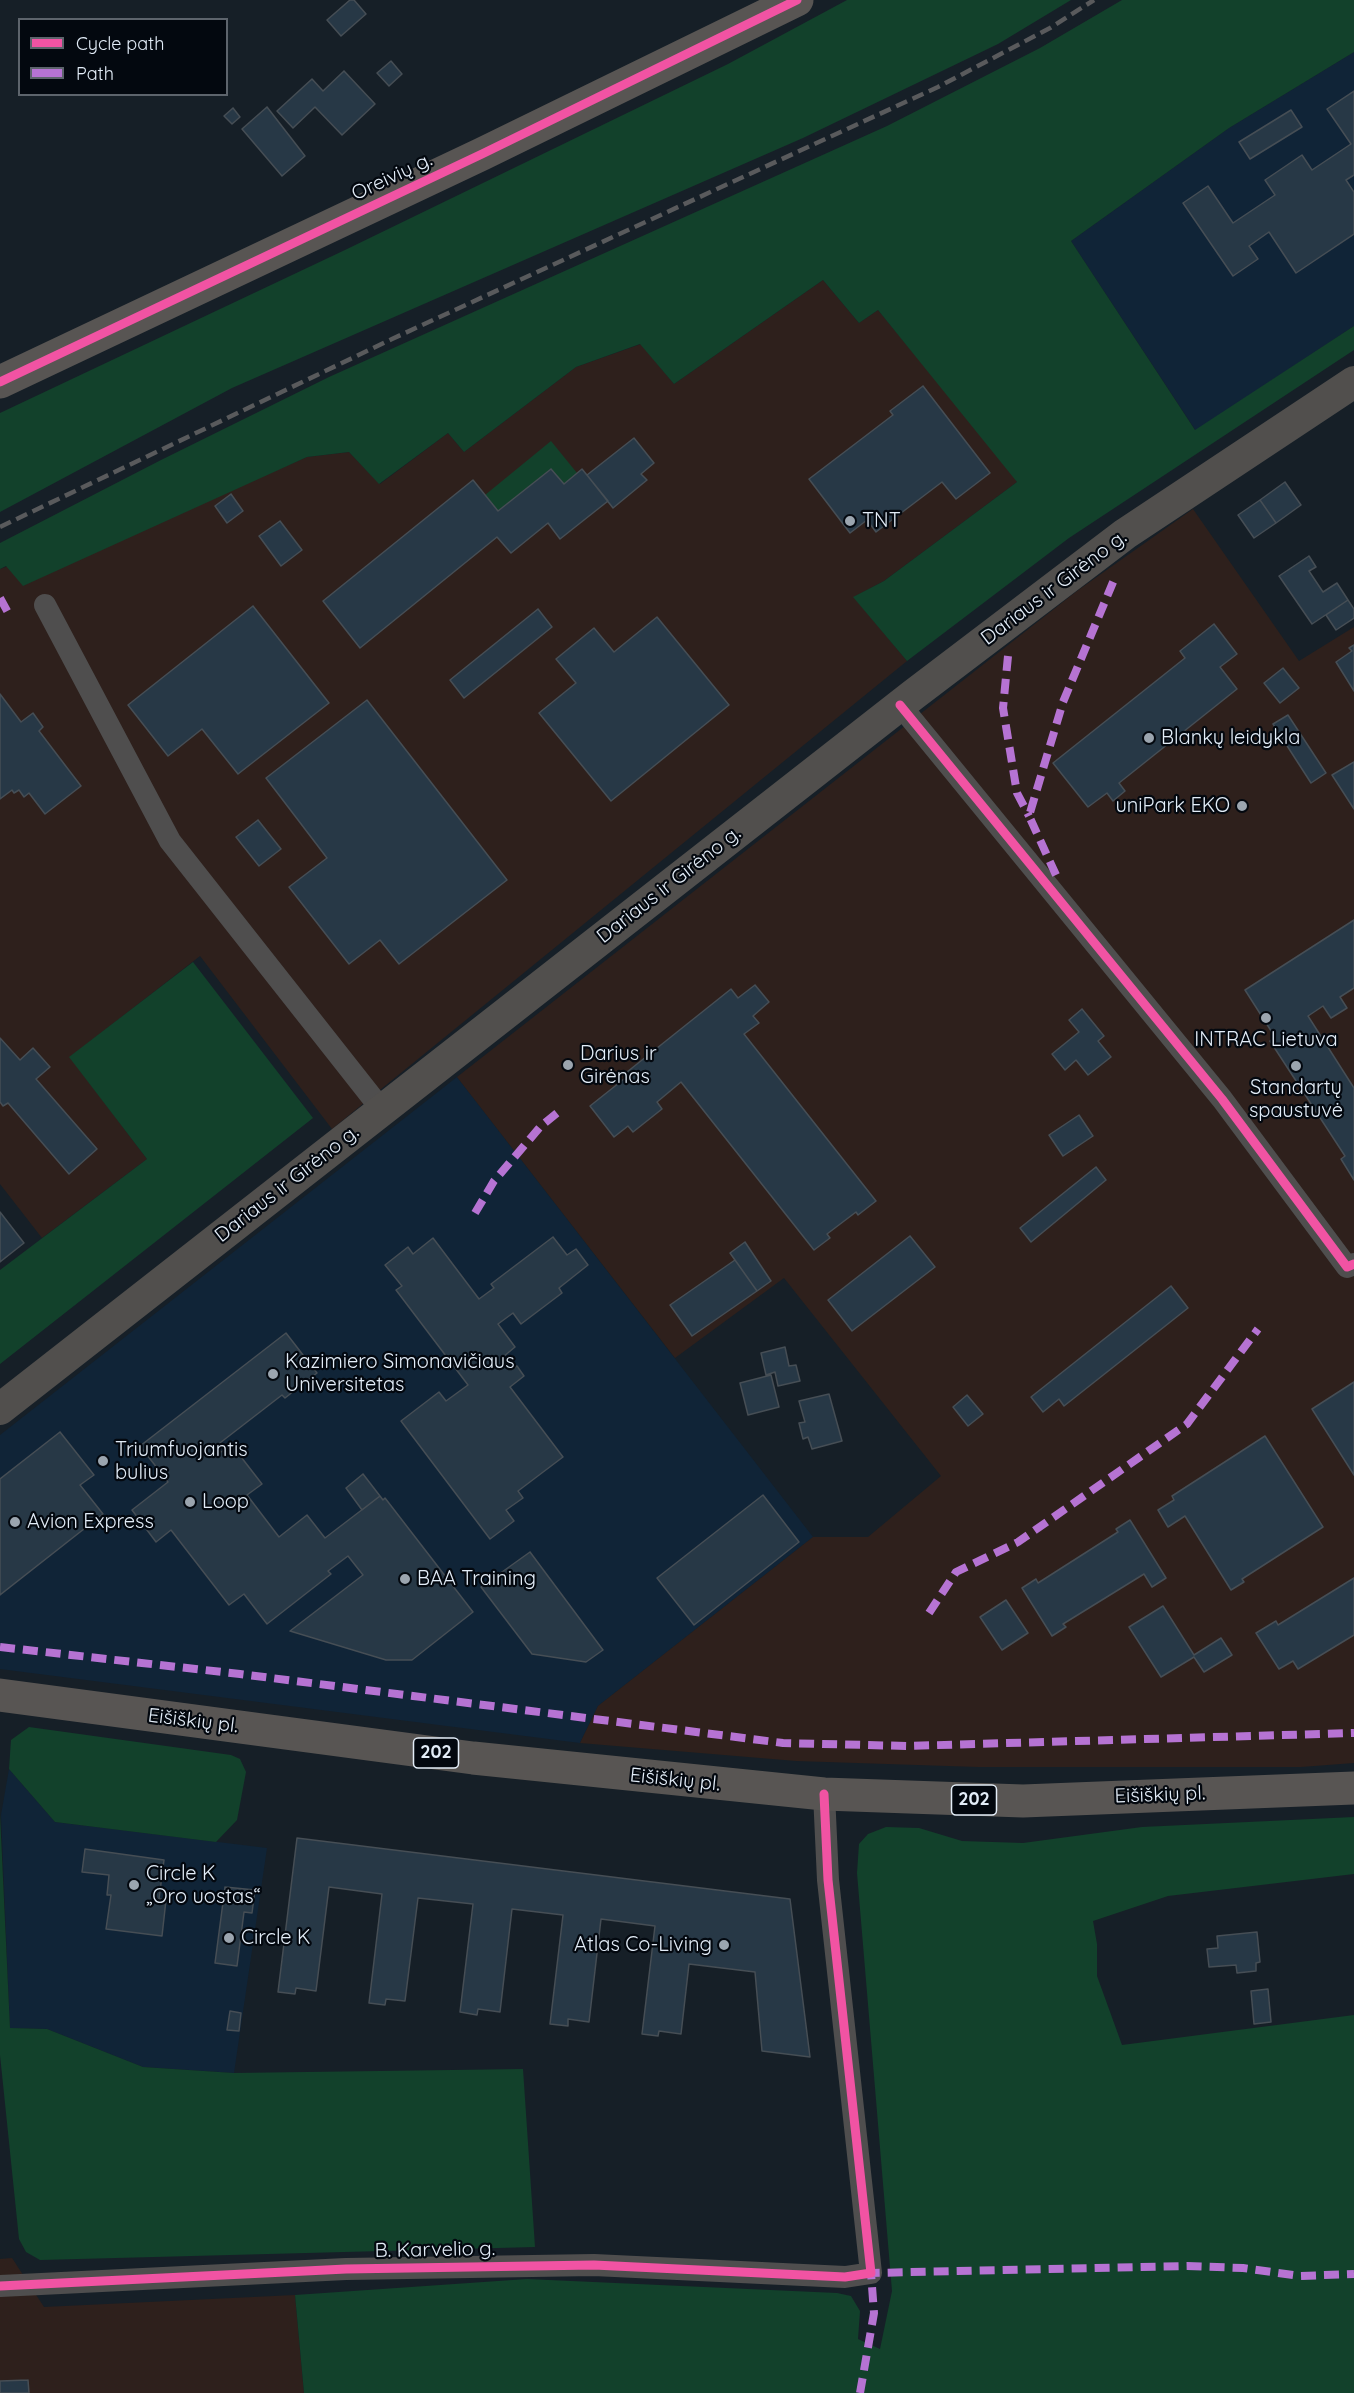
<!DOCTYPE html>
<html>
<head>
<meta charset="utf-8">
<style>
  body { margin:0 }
  #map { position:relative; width:1354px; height:2393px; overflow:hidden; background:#161f27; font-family:Quicksand,sans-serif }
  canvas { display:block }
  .legend { position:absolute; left:18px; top:18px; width:210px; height:78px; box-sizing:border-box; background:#03080f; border:2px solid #5d646c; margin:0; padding:8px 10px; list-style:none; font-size:18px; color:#e3edf8 }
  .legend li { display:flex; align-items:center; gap:12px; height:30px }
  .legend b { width:30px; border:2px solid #5d646c }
</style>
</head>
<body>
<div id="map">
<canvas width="1354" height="2393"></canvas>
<ul class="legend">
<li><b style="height:8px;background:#f153a3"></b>Cycle path</li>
<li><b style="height:8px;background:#b673d3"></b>Path</li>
</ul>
</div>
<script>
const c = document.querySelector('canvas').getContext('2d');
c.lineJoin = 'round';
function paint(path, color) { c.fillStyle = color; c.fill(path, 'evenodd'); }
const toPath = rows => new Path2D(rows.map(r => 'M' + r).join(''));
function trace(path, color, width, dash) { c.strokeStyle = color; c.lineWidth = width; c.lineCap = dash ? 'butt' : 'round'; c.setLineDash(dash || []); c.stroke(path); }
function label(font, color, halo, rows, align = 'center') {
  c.font = font + ' Quicksand,sans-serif'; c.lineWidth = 4.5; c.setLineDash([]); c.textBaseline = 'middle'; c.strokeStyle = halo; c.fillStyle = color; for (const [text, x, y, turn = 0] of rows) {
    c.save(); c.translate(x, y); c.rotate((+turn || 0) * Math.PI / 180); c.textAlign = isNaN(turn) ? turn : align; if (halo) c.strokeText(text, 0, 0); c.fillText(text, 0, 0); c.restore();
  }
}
paint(toPath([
  [1354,52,1354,326,1196,431,1071,241,1229,128],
  [457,1077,813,1537,598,1706,580,1743,0,1669,0,1435],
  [9,1769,55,1822,267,1848,234,2073,143,2067,47,2029,10,2028,1,1815]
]), '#102437');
paint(toPath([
  [823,280,859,323,878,310,1011,471,1017,482,884,581,854,597,907,661,332,1129,200,956,70,1057,147,1159,42,1238,0,1184,0,569,232,489,307,457,349,452,380,484,448,433,464,452,576,367,641,344,674,384],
  [1193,509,1299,661,1354,627,1354,1763,1301,1767,978,1767,796,1761,580,1743,598,1706,813,1537,868,1537,941,1476,784,1278,675,1358,457,1077,1077,591],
  [12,2258,44,2307,295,2295,304,2393,0,2393,0,2259]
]), '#2e201c');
paint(toPath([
  [847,0,1071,0,998,44,803,138,232,388,0,512,0,413,345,250,728,64],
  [1122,0,1354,0,1354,52,1229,128,1071,241,1195,430,1354,326,1354,350,1069,538,907,661,853,597,884,581,1017,482,878,310,859,323,823,280,674,384,640,344,576,367,464,452,448,433,379,484,349,452,307,457,23,586,6,566,0,569,0,543,161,460,329,377,887,126,1040,48],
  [551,441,577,473,564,484,551,469,498,511,485,495],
  [193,962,313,1118,0,1364,0,1270,147,1159,69,1057],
  [29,1727,231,1755,240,1759,246,1772,237,1820,216,1842,55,1822,9,1769,11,1740],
  [0,1814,10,2028,47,2029,143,2067,234,2073,523,2069,535,2247,40,2260,26,2252,19,2239,0,2055],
  [1354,1817,1354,1874,1168,1896,1093,1921,1097,1944,1097,1976,1122,2045,1354,2015,1354,2393,304,2393,295,2295,527,2279,837,2293,851,2296,860,2311,858,2339,880,2349,892,2291,857,1873,859,1844,868,1834,886,1827,919,1828,962,1841,1023,1843,1142,1827]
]), '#12412b');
const building = toPath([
  [350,0,354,0,366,14,341,36,327,20,350,0],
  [391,61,402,74,389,86,377,73,391,61],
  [344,71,375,104,342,135,315,107,293,128,277,111,312,79,323,91,344,71],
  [1354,91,1354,175,1346,180,1354,192,1354,234,1296,273,1269,232,1249,246,1258,259,1233,276,1183,203,1208,186,1233,223,1275,195,1265,180,1302,155,1312,170,1351,144,1327,109,1354,91],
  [267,107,305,156,282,176,242,129,267,107],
  [233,108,240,117,232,124,224,116,233,108],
  [1291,110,1302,127,1250,159,1239,142,1291,110],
  [923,386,990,473,956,499,942,482,876,532,867,520,850,533,809,479,893,415,890,411,923,386],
  [634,438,654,463,641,474,647,480,613,508,587,475,634,438],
  [551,469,564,484,582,469,608,501,560,539,548,523,511,553,497,537,360,648,323,601,473,480,498,511,551,469],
  [1285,482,1301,505,1276,523,1260,500,1285,482],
  [231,494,243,511,227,523,215,506,231,494],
  [1260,500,1276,523,1254,538,1238,515,1260,500],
  [280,521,302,550,281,566,259,536,280,521],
  [1309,556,1316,567,1309,571,1323,592,1337,583,1348,600,1312,624,1279,576,1309,556],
  [1348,600,1354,609,1354,618,1336,630,1326,615,1348,600],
  [253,606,329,703,238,774,202,729,168,756,128,705,253,606],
  [538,609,552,627,464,698,450,680,538,609],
  [657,617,729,705,611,801,539,713,576,683,556,659,594,628,614,652,657,617],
  [1214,624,1237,654,1220,667,1237,689,1119,783,1125,791,1113,801,1107,793,1088,807,1053,763,1185,658,1180,651,1214,624],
  [1354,645,1354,691,1336,662,1352,651,1349,648,1354,645],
  [1283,668,1299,688,1280,703,1264,683,1283,668],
  [0,694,21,722,33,713,43,727,39,731,81,786,45,814,29,793,24,797,19,790,14,793,12,790,0,799,0,694],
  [367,700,507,880,399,964,380,940,349,964,289,887,327,858,266,778,367,700],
  [1288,715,1326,773,1311,783,1273,724,1288,715],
  [1354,762,1354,809,1332,775,1354,762],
  [258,820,281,849,259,866,236,837,258,820],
  [1354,920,1354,988,1340,997,1347,1008,1331,1018,1323,1006,1308,1016,1354,1088,1354,1180,1341,1159,1345,1156,1270,1041,1275,1037,1245,990,1354,920],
  [755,985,769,1002,753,1016,759,1023,744,1034,876,1201,858,1215,856,1212,827,1234,830,1238,814,1250,681,1082,657,1102,662,1109,633,1132,628,1126,614,1137,590,1106,629,1075,627,1072,731,989,738,998,755,985],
  [1082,1009,1104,1036,1098,1041,1111,1057,1088,1075,1076,1060,1065,1070,1052,1054,1079,1032,1069,1020,1082,1009],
  [0,1038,20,1060,33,1048,50,1067,36,1079,97,1149,69,1174,8,1103,3,1106,0,1102,0,1038],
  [1079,1115,1093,1136,1063,1156,1049,1135,1079,1115],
  [1096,1167,1106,1180,1031,1242,1020,1228,1096,1167],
  [0,1212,24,1243,0,1262,0,1212],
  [910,1236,935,1267,852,1331,828,1300,910,1236],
  [553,1237,567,1255,576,1249,588,1265,559,1288,562,1293,521,1324,513,1313,498,1324,515,1347,503,1357,512,1369,517,1366,524,1376,510,1387,563,1457,518,1491,523,1498,506,1510,514,1521,490,1539,401,1421,439,1392,446,1401,468,1385,396,1290,402,1286,385,1265,408,1247,413,1254,433,1238,479,1299,494,1288,491,1284,553,1237],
  [745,1242,771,1281,757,1291,730,1253,745,1242],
  [735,1260,757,1291,692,1336,670,1305,735,1260],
  [1171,1286,1188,1308,1064,1406,1059,1399,1043,1412,1031,1397,1171,1286],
  [286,1333,317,1373,285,1398,282,1395,216,1446,221,1452,231,1444,262,1484,247,1495,279,1537,307,1515,325,1538,380,1496,383,1500,385,1498,473,1612,412,1660,386,1660,290,1631,363,1575,348,1556,328,1571,331,1574,267,1624,244,1594,229,1605,171,1530,156,1542,132,1510,168,1482,140,1446,286,1333],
  [785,1347,789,1366,796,1365,800,1381,778,1386,775,1372,766,1375,761,1353,785,1347],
  [771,1375,779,1407,748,1415,740,1383,771,1375],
  [1354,1382,1354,1475,1312,1409,1354,1382],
  [829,1394,842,1441,812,1449,808,1437,803,1439,799,1423,805,1422,799,1401,829,1394],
  [967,1395,983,1414,968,1426,953,1407,967,1395],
  [60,1432,94,1475,80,1485,103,1514,0,1595,0,1479,60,1432],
  [1265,1436,1323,1527,1242,1579,1244,1582,1231,1590,1185,1516,1168,1527,1158,1510,1174,1500,1172,1496,1265,1436],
  [363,1474,380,1496,362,1510,346,1488,363,1474],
  [763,1495,799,1542,694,1625,657,1578,763,1495],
  [1130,1520,1166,1578,1152,1587,1144,1574,1063,1624,1066,1627,1052,1636,1022,1588,1036,1579,1038,1583,1118,1532,1116,1529,1130,1520],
  [530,1552,603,1650,586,1662,532,1654,481,1587,530,1552],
  [1354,1578,1354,1635,1298,1669,1293,1661,1279,1669,1256,1633,1276,1621,1278,1625,1354,1578],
  [1006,1600,1028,1633,1002,1650,980,1617,1006,1600],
  [1163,1606,1194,1655,1221,1638,1232,1655,1204,1672,1194,1657,1161,1677,1129,1627,1163,1606],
  [297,1838,790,1899,810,2057,762,2051,755,1972,689,1964,681,2034,659,2031,658,2036,642,2034,655,1926,601,1919,589,2022,568,2019,568,2026,550,2024,563,1915,512,1909,500,2012,478,2009,477,2015,460,2012,473,1904,418,1898,405,2001,386,1999,385,2005,369,2003,382,1894,329,1887,316,1991,296,1988,295,1994,278,1992,297,1838],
  [85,1849,164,1860,159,1899,166,1900,162,1936,106,1929,111,1895,107,1895,109,1875,82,1872,85,1849],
  [225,1887,255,1890,252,1913,244,1912,237,1966,215,1963,225,1887],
  [1257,1932,1260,1962,1256,1963,1256,1971,1237,1973,1236,1965,1209,1967,1207,1949,1218,1948,1217,1936,1257,1932],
  [1268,1989,1271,2022,1254,2024,1251,1991,1268,1989],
  [230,2011,241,2013,239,2031,227,2030,230,2011],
  [28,2380,29,2393,0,2393,0,2381,28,2380]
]);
paint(building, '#273846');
trace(building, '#464e55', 1.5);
trace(toPath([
  [45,605,170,841,382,1110],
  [900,705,1222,1099,1347,1267,1354,1264],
  [0,2286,346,2269,594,2265,845,2277,871,2273,828,1880,824,1794]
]), '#4f4e4e', 22);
trace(toPath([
  [0,1409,913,695,1125,534,1354,382]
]), '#514f4d', 32);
trace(toPath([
  [0,382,482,154,797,0],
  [0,1695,473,1758,824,1794,1023,1801,1354,1788]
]), '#585553', 33);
trace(toPath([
  [0,527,392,339,938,87,1050,28,1094,0]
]), '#595a5c', 4.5, [12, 6]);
trace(toPath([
  [0,598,11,618],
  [1008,656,1003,708,1017,793,1029,816],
  [1056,875,1029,816,1063,702,1116,575],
  [475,1213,494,1181,541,1126,562,1109],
  [929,1613,956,1572,1018,1542,1187,1424,1258,1329],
  [0,1647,240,1674,783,1743,907,1746,1354,1733],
  [860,2393,874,2313,871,2273,1187,2266,1243,2268,1300,2276,1354,2274]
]), '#b673d3', 8, [15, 8]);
trace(toPath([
  [0,382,482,154,797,0],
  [900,705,1222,1099,1347,1267,1354,1264],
  [0,2286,346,2269,594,2265,845,2277,871,2273,828,1880,824,1794]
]), '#f153a3', 9);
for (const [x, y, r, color] of [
  [850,521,6,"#9ba5af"],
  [1149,738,6,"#9ba5af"],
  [1242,806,6,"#9ba5af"],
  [1266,1018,6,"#9ba5af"],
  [568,1065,6,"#9ba5af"],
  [1296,1066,6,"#9ba5af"],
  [273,1374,6,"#9ba5af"],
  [103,1461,6,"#9ba5af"],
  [190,1502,6,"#9ba5af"],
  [15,1522,6,"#9ba5af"],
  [405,1579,6,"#9ba5af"],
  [134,1885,6,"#9ba5af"],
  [229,1938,6,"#9ba5af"],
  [724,1945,6,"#9ba5af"]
]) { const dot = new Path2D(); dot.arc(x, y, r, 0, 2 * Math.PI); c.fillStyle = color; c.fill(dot); trace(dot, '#03080f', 2); }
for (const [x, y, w] of [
  [436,1753,45],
  [974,1800,45]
]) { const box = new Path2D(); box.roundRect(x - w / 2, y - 15, w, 30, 4.5); c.fillStyle = '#03080f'; c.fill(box); trace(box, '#e3edf8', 1.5); }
label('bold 18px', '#e3edf8', null, [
  ["202",436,1753],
  ["202",974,1800]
]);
label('20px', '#e3edf8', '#03080f', [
  ["Oreivių g.",392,177,-25],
  ["Dariaus ir Girėno g.",1054,588,-37],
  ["Dariaus ir Girėno g.",669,885,-38],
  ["Dariaus ir Girėno g.",287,1184,-38],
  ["Eišiškių pl.",193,1721,7],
  ["Eišiškių pl.",675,1780,6],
  ["Eišiškių pl.",1160,1795,-2],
  ["B. Karvelio g.",435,2250,-1]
]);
label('20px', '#e3edf8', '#03080f', [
  ["TNT",862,521],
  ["Blankų leidykla",1161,738],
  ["uniPark EKO",1230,806,"right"],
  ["INTRAC Lietuva",1266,1040,"center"],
  ["Darius ir",580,1054],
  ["Girėnas",580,1077],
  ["Standartų",1296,1088,"center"],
  ["spaustuvė",1296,1111,"center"],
  ["Kazimiero Simonavičiaus",285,1362],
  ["Universitetas",285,1385],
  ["Triumfuojantis",115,1450],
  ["bulius",115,1473],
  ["Loop",202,1502],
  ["Avion Express",27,1522],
  ["BAA Training",417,1579],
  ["Circle K",146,1874],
  ["„Oro uostas“",146,1897],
  ["Circle K",241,1938],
  ["Atlas Co-Living",712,1945,"right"]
], 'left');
</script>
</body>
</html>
